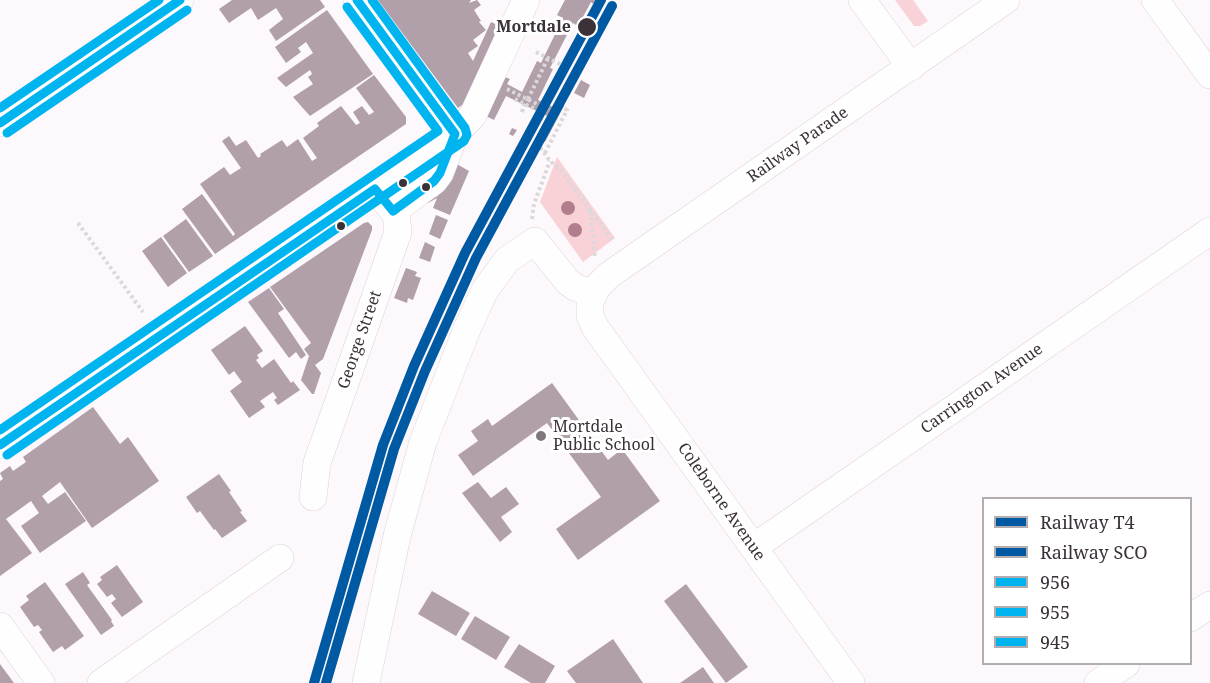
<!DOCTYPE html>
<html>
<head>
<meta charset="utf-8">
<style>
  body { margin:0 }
  #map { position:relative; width:1210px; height:683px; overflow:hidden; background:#fcf8fb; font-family:"Noto Serif",serif }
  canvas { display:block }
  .legend { position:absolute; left:982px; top:497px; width:210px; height:168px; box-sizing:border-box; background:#fff; border:2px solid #b1adb0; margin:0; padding:8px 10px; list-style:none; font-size:18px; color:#3b3139 }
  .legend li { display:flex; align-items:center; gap:12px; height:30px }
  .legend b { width:30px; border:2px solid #b1adb0 }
</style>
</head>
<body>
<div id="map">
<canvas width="1210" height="683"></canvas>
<ul class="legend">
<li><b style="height:8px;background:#005aa3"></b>Railway T4</li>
<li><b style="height:8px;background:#005aa3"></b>Railway SCO</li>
<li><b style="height:8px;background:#00b5ef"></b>956</li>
<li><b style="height:8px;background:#00b5ef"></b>955</li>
<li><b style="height:8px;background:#00b5ef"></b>945</li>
</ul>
</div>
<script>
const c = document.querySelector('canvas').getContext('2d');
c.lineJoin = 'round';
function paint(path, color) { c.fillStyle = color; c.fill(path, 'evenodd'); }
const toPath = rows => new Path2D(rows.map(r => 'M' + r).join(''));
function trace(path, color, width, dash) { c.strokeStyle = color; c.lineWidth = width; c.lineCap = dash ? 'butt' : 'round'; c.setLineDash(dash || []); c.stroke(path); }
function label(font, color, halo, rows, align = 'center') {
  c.font = font + ' "Noto Serif",serif'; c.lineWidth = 6; c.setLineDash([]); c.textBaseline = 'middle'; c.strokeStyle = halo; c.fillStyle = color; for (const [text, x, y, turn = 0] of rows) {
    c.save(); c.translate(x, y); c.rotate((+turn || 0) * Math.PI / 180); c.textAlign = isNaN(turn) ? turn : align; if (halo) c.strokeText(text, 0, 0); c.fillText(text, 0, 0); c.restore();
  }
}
paint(toPath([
  [895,0,913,0,928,21,920,26,914,26],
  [557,157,615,238,583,262,540,202]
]), '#f9d2d8');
paint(toPath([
  [232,0,320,0,325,7,276,41,269,30,283,19,276,8,258,20,251,8,229,23,219,9],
  [378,0,471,0,469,3,477,0,481,5,474,10,481,21,479,22,486,30,473,40,478,46,468,53,473,61,491,22,505,28,465,103,458,108],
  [565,0,596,0,593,4,591,2,578,26,573,23,550,68,553,69,538,100,553,107,556,102,564,106,545,142,536,137,547,116,506,96,494,120,484,115,502,76,510,79,507,84,522,92,537,61,541,63,563,18,557,15],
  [327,10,373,74,310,116,293,97,313,84,308,77,312,74,310,70,286,87,277,78,313,53,306,42,298,48,301,52,286,63,275,47],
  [374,75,406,117,406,124,215,254,182,209,202,194,233,236,235,234,200,184,224,167,230,175,241,168,222,141,229,136,236,146,246,140,258,158,261,156,260,154,282,140,287,147,298,139,312,161,317,158,303,138,319,126,317,123,341,106,356,125,360,123,353,112,362,106,369,115,374,112,356,88],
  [581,80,590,85,584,98,574,93],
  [512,128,517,130,513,136,509,134],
  [455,163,469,171,450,215,433,208,437,198,428,203,425,199,434,193,437,197],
  [436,215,448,220,440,239,429,234],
  [186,219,213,256,189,272,163,236],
  [368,222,372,226,372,230,323,359,315,365,321,373,314,394,312,394,301,380,309,356,304,349,311,343,270,287,364,223],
  [161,237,187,273,168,287,142,251],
  [425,242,435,247,430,262,419,258],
  [406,268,417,272,415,276,421,278,413,300,408,298,407,303,394,298],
  [269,288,284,309,278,313,306,355,301,359,296,352,289,358,248,302],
  [245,326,263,351,257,355,259,358,256,360,262,368,274,359,291,383,293,381,300,390,278,405,274,400,277,398,273,392,260,401,265,407,249,418,230,391,242,382,234,371,229,375,211,350],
  [552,383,608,460,622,449,660,501,578,560,556,529,601,497,547,423,473,476,458,455,478,441,471,431,488,419,492,426],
  [93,407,120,444,128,437,159,481,92,528,60,482,42,496,48,504,65,492,86,521,40,553,21,526,39,513,31,501,6,519,32,553,0,576,0,481,3,479,0,473,10,466,13,471,26,462,23,457],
  [219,474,231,491,229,492,242,511,240,512,247,521,222,538,215,529,214,530,200,511,197,513,186,497],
  [478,482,491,498,506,487,519,504,501,517,512,532,500,542,462,493],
  [117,565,143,602,122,617,111,603,116,599,112,594,107,597,97,584,102,580,100,577],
  [83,572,90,583,87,585,112,620,111,621,114,626,101,635,65,584],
  [45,582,84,636,65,650,62,646,53,652,39,632,42,630,38,625,34,627,20,607,29,600,26,596],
  [686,584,748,667,726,683,664,601],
  [432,591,470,613,456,636,418,614],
  [475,616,510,637,496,660,461,639],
  [613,639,643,683,576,683,567,671],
  [519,644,555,666,545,683,531,683,504,667],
  [0,664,14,683,0,683],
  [703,667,714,683,680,683]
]), '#b19fa9');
const minor = toPath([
  [357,0,455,134],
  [862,0,911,67],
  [1155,0,1210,75],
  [0,123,180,0],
  [393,211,434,181,440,173,455,134],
  [0,445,455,134,473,115,526,0],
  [313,497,317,463,398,232,396,214,375,189],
  [754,547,1210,231],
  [1190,618,1210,605],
  [0,626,41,683],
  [101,683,280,558],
  [366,683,397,536,423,442,467,329,485,290,507,260,535,241,568,282,575,287,593,294],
  [851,683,595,327,590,316,590,302,597,287,609,275,1006,0],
  [1098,683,1126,664]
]);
trace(minor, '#dbd3d9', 28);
trace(toPath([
  [536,52,562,65],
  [507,89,555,113],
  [515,99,537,110],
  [528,99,548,58],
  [563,100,539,146,550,161,560,169,614,242],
  [522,112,524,104],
  [545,153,567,110,561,107,562,103],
  [590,211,595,258],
  [532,219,534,204,550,161],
  [78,223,143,312]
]), '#dbd8da', 4, [3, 3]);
trace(minor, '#fffefe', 27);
trace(toPath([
  [522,112,528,99]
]), '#dbd8da', 4, [3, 3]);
trace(toPath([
  [0,123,180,0],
  [0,445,375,189,393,211,434,181,440,173,455,134,357,0]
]), '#00b5ef', 9);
trace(toPath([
  [7,133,187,10],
  [7,455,464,141,467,135,465,128,372,0]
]), '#00b5ef', 9);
trace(toPath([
  [0,108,159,0],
  [0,430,438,131,347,7]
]), '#00b5ef', 9);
trace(toPath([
  [314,683,383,445,414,366,465,253,601,0]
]), '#005aa3', 10);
trace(toPath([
  [326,683,394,449,425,371,476,258,612,6]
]), '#005aa3', 10);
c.fillStyle = '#b07e8c';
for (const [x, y] of [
  [568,208],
  [575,230]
]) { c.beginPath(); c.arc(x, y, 7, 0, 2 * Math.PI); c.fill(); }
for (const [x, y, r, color] of [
  [587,27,10,"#3b3139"],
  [403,183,5,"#3b3139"],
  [426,187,5,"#3b3139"],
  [341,226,5,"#3b3139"],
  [541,436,6,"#7f777d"]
]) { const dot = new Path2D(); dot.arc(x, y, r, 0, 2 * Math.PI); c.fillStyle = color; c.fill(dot); trace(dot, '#fff', 2); }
label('bold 16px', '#3b3139', '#fff', [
  ["Mortdale",571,27]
], 'right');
label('16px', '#3b3139', '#fff', [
  ["Railway Parade",798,145,-35],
  ["George Street",360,340,-71],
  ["Carrington Avenue",982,389,-35],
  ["Coleborne Avenue",721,502,55]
]);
label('16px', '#3b3139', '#fff', [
  ["Mortdale",553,427],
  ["Public School",553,445]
], 'left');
</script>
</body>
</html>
